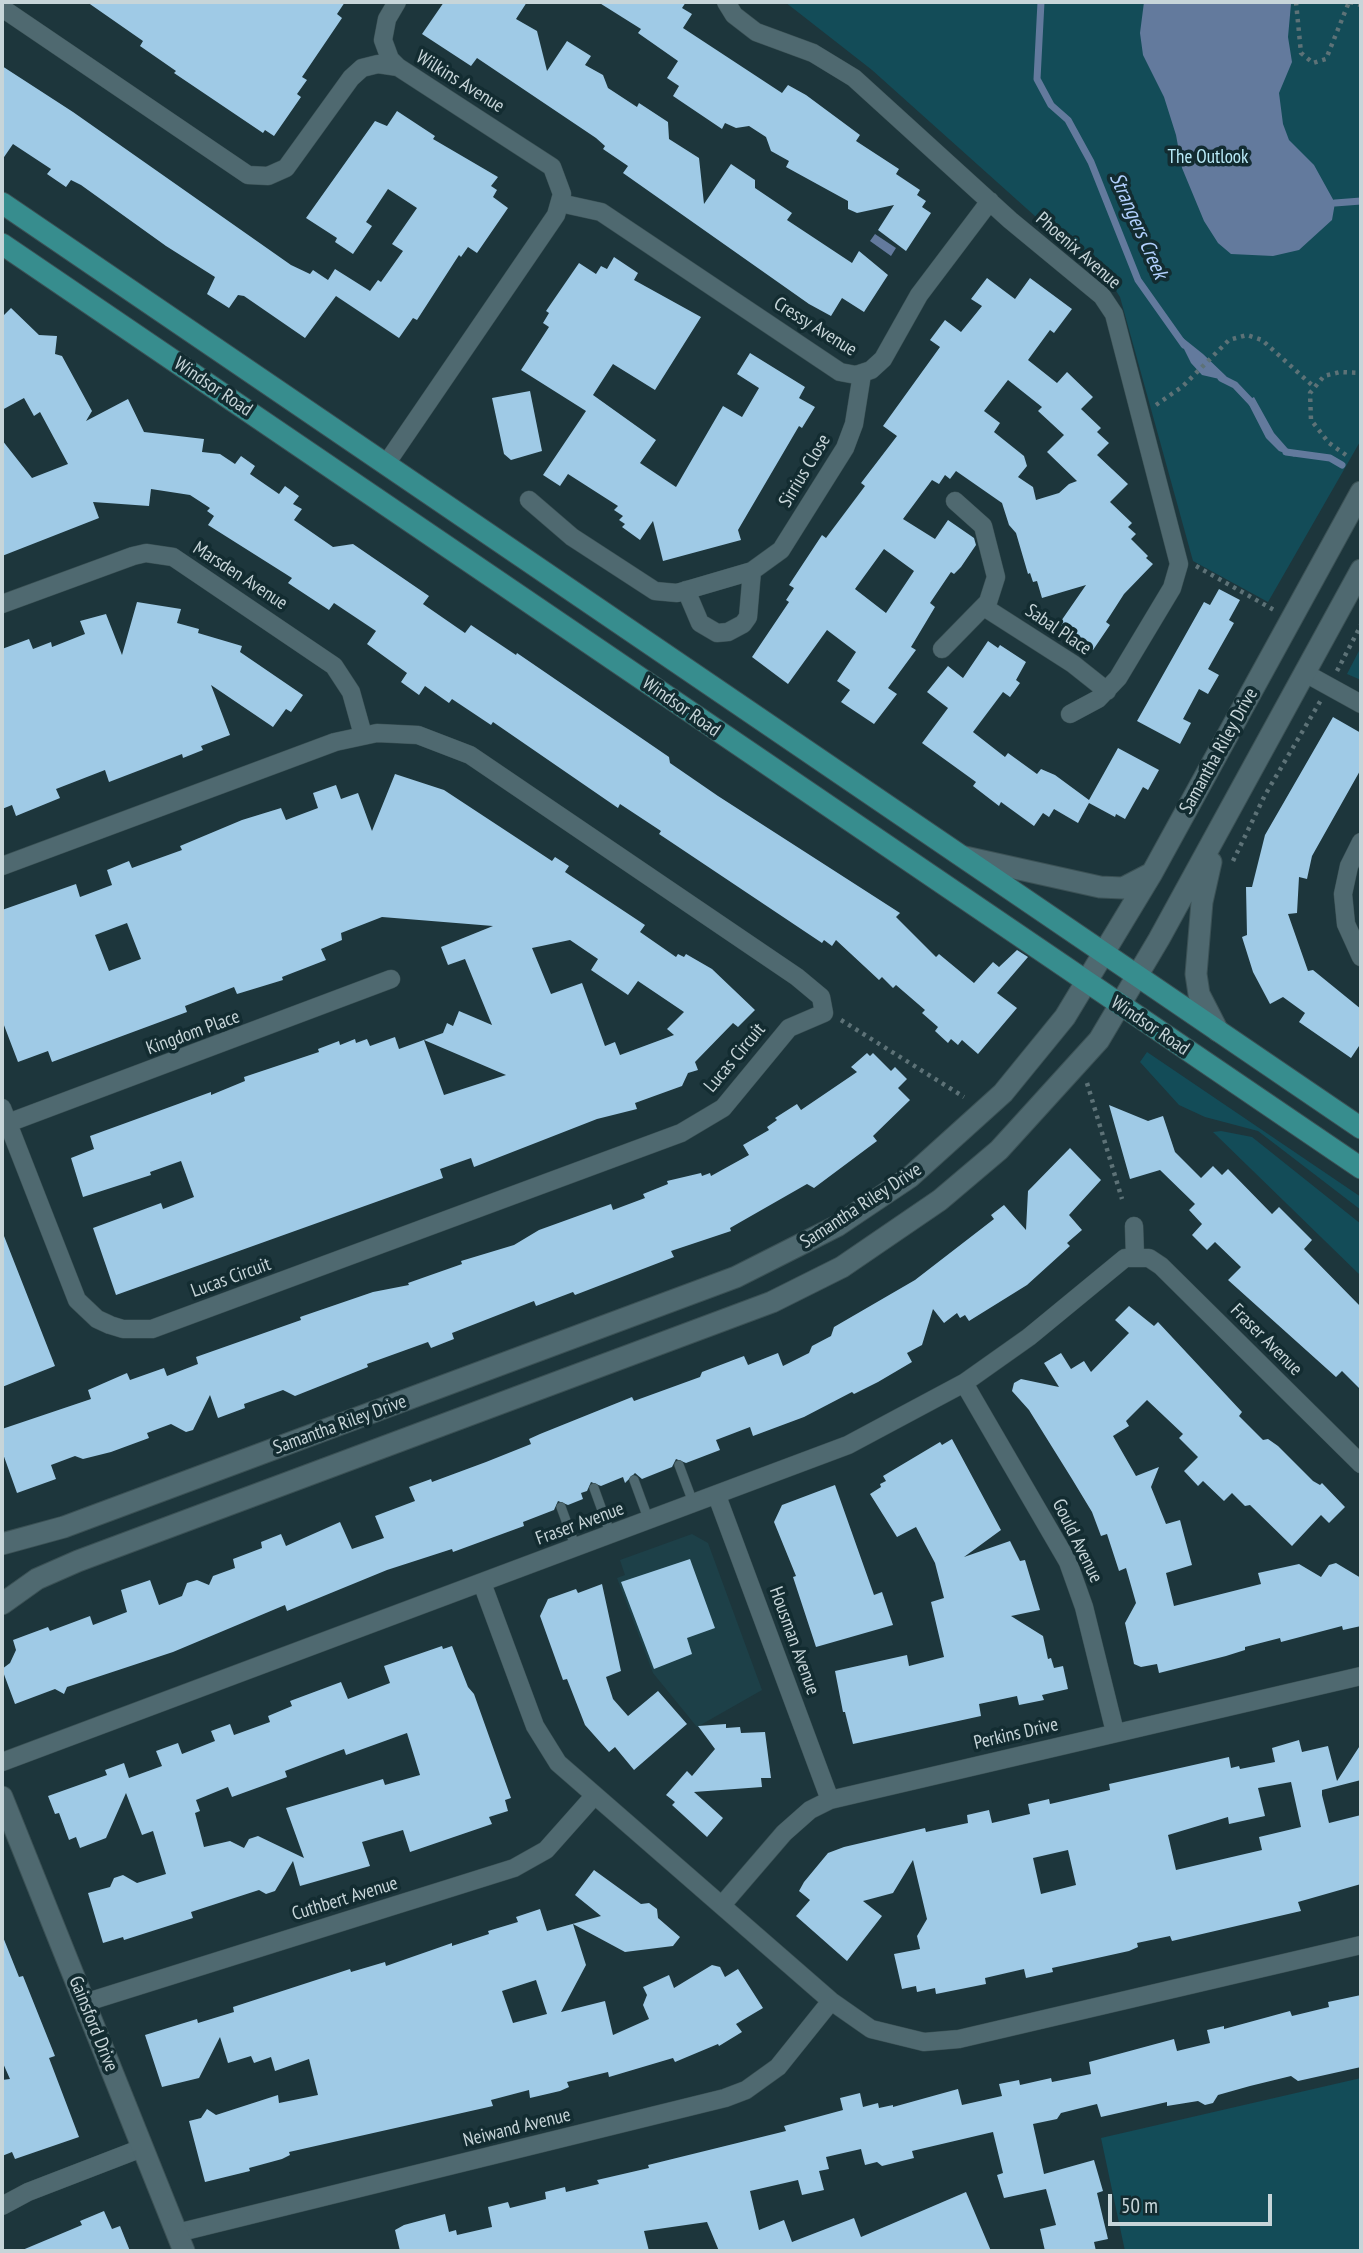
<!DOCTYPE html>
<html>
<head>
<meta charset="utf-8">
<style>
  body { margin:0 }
  #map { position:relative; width:1363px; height:2253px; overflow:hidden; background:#1d363c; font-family:"PT Sans Narrow",sans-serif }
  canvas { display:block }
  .frame { position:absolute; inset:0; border:4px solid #c7d5d9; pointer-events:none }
  .scale { position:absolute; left:1108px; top:2194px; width:164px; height:32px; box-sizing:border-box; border:4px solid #c7d5d9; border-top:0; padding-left:9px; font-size:21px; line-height:24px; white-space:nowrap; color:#c7d5d9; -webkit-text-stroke:5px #132c31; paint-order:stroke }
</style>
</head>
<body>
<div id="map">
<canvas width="1363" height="2253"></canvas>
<div class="frame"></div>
<div class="scale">50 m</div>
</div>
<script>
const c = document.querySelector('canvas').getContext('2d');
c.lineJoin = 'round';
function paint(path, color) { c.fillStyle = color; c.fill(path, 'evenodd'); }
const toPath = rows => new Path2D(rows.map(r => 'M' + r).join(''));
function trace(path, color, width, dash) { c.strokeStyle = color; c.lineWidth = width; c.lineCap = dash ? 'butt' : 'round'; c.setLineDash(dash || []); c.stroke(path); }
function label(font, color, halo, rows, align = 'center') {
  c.font = font + ' "PT Sans Narrow",sans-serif'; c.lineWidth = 7; c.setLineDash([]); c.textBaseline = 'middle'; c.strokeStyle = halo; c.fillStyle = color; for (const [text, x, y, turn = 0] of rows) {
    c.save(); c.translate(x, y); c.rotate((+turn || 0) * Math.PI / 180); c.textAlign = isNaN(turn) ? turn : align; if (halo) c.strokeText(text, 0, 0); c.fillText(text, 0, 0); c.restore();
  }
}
paint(toPath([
  [692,1534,708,1543,762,1690,697,1727,653,1673,617,1578,625,1575,620,1560]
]), '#1d4048');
paint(toPath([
  [785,2,1361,2,1361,440,1268,602,1193,561,1120,297,1102,269,1055,234,872,70],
  [1361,647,1361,680,1347,674],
  [1147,1052,1361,1197,1361,1210,1258,1131,1205,1117,1179,1105,1140,1062],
  [1221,1131,1252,1137,1361,1224,1361,1276,1213,1132],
  [1361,2078,1361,2251,1125,2251,1101,2138]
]), '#134c58');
paint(toPath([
  [1144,2,1291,4,1288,37,1292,62,1279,93,1283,124,1289,140,1314,165,1335,203,1332,220,1299,250,1273,256,1231,254,1218,243,1204,221,1182,168,1176,135,1164,97,1143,55,1140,33],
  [875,234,896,248,891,256,870,241],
  [1178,337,1183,338,1203,354,1226,376,1228,381,1202,375,1191,363],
  [1254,397,1274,433,1295,457,1279,451,1266,438,1247,401]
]), '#637a9d');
trace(toPath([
  [1041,2,1037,79,1051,105,1068,120,1091,162,1138,280,1184,345],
  [1335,203,1361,201],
  [1221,378,1235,385,1252,403],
  [1286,452,1330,458,1342,465]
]), '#637a9d', 7);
paint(toPath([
  [87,2,345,2,337,14,342,18,302,77,307,80,297,94,301,97,274,136,265,130,263,133,174,73,176,71,140,46,143,41],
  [444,2,527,2,516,19,537,31,547,71,567,41,591,56,585,65,603,75,608,88,637,107,639,103,668,122,669,139,699,158,704,204,731,164,755,180,755,188,792,213,787,220,852,263,859,251,888,275,864,312,842,298,831,316,809,304,623,173,628,166,603,149,605,146,596,138,477,58,471,66,422,34],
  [598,2,686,2,682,8,692,14,683,28,782,93,788,85,806,95,860,135,856,141,899,169,896,174,920,190,917,195,926,201,922,207,931,213,906,251,878,230,894,205,857,213,848,209,848,201,786,167,789,161,771,151,766,137,749,126,736,128,725,123,722,129,673,96,679,86,667,78,678,61,638,33,641,29],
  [2,66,73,112,291,265,310,274,313,270,328,280,335,269,370,291,378,280,381,282,403,251,392,244,417,208,388,189,366,222,372,226,353,254,335,242,337,238,306,218,375,121,387,126,397,111,435,136,433,139,498,177,491,186,497,190,493,197,508,208,477,253,468,247,461,257,459,255,417,320,413,318,399,338,336,296,305,338,244,296,238,295,229,308,207,294,215,277,166,246,81,185,71,180,66,187,47,174,51,169,13,144,2,160],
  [614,257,638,273,634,280,701,317,655,390,613,364,593,395,656,440,640,463,676,487,723,406,742,417,759,388,737,374,750,353,805,387,799,398,815,407,802,428,799,426,738,530,741,540,663,561,653,521,640,540,622,527,625,524,619,520,623,516,614,510,618,506,568,474,560,486,543,475,586,411,521,370,549,327,543,323,549,313,546,311,579,263,596,274,601,266,607,269],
  [987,278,1015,299,1030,278,1072,309,1054,333,1050,330,1028,360,1057,383,1067,372,1093,397,1081,409,1101,428,1097,432,1109,443,1097,455,1128,484,1110,502,1132,523,1128,527,1136,534,1131,539,1148,556,1146,558,1153,564,1124,594,1106,622,1110,625,1093,650,1059,624,1086,585,1042,598,1037,581,1033,582,1030,573,1028,574,1016,533,1009,525,1002,503,956,471,950,479,945,475,939,484,932,480,903,519,935,539,948,520,974,538,976,545,961,567,954,574,951,572,930,603,935,607,911,647,916,650,888,688,897,694,874,724,841,702,850,690,837,681,856,652,827,630,788,684,752,657,789,602,786,600,794,588,789,585,822,535,826,538,865,486,861,483,897,436,883,426,940,347,930,340,945,320,961,332,982,306,971,299],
  [1008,380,1042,407,1038,411,1064,435,1047,452,1077,481,1069,484,1059,493,1036,500,1033,487,1018,477,1027,466,1024,456,994,432,1000,423,984,411],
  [884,549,914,571,886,613,855,589],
  [11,308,39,335,57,336,55,354,62,356,92,411,86,421,128,399,144,432,204,439,202,452,220,454,235,464,241,456,255,466,250,474,279,494,285,486,299,496,293,504,302,509,294,520,333,547,353,544,429,596,423,604,465,633,471,625,516,655,517,653,669,757,670,763,718,796,900,913,896,917,936,957,939,954,974,983,993,962,999,967,1017,950,1028,957,997,993,1017,1008,978,1054,962,1040,958,1045,951,1039,948,1043,935,1031,938,1027,922,1013,925,1010,896,985,893,988,882,977,879,980,836,940,832,946,824,940,822,943,659,834,661,831,620,804,618,808,493,722,491,725,452,699,449,703,425,686,419,695,401,682,407,673,367,644,376,631,334,603,329,610,288,583,292,578,208,525,214,516,207,511,210,508,190,495,151,489,149,506,93,502,99,518,2,556,2,440,32,478,68,464,40,412,34,416,24,398,2,410,2,317],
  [530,391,542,451,511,460,504,454,492,398],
  [1219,589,1240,600,1229,620,1234,623,1208,669,1219,675,1208,694,1199,689,1183,719,1191,723,1180,744,1137,721,1204,602,1210,605],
  [137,602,181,609,177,623,199,629,198,633,242,646,240,652,303,695,291,712,286,709,273,727,211,685,230,735,201,746,203,750,183,758,182,754,109,782,105,770,56,789,60,798,16,816,12,805,2,809,2,649,29,639,33,649,51,642,52,647,85,634,80,621,106,614,122,655],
  [988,641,998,648,1000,645,1026,662,1016,680,1020,683,1010,697,1003,692,973,732,1005,757,1008,753,1037,774,1041,769,1055,775,1089,800,1118,748,1159,770,1148,790,1143,787,1125,819,1116,814,1115,817,1089,803,1078,823,1054,809,1049,817,1043,813,1034,826,1001,802,999,806,973,786,976,782,922,743,948,708,927,692,948,666,963,678],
  [1333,717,1361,733,1361,769,1312,856,1307,879,1299,877,1297,913,1288,914,1308,971,1313,970,1361,1009,1361,1043,1351,1058,1299,1022,1305,1013,1283,997,1270,1004,1253,972,1242,937,1247,935,1246,887,1252,887,1265,835],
  [395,774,444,790,552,861,555,857,569,866,565,872,645,925,640,932,676,957,678,954,684,957,686,954,712,969,755,1010,738,1027,733,1023,695,1062,698,1070,688,1073,682,1086,635,1103,637,1109,597,1119,474,1167,471,1158,440,1169,443,1178,116,1295,93,1228,161,1203,163,1209,194,1197,181,1161,150,1172,151,1175,83,1197,71,1158,94,1149,90,1136,211,1092,211,1095,245,1081,244,1077,319,1052,318,1049,339,1041,340,1045,355,1039,356,1043,367,1039,370,1046,395,1037,399,1049,443,1033,447,1023,453,1026,459,1011,492,1025,465,959,448,965,441,947,493,926,382,917,341,933,342,940,321,949,326,960,282,977,283,980,237,994,234,987,185,1006,187,1012,52,1062,48,1051,18,1062,2,1020,2,910,76,884,80,897,112,885,107,870,129,861,132,868,182,850,180,846,242,820,281,808,286,820,318,808,313,793,336,785,341,799,358,793,372,831],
  [127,923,141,959,109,971,95,935],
  [570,940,598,959,591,970,628,995,638,981,684,1012,667,1029,674,1035,620,1055,615,1042,605,1046,582,983,551,994,532,948],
  [424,1040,506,1075,444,1095],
  [867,1053,870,1056,873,1053,891,1071,895,1067,907,1079,898,1088,910,1100,873,1136,877,1141,814,1188,807,1184,730,1228,731,1231,671,1251,674,1257,575,1295,573,1292,536,1306,534,1301,452,1333,454,1339,431,1348,428,1342,367,1364,368,1367,295,1396,283,1390,244,1404,245,1408,218,1418,210,1395,193,1430,186,1432,171,1424,147,1433,149,1438,111,1452,83,1459,75,1456,51,1465,56,1479,17,1493,2,1451,2,1429,91,1399,88,1390,127,1373,130,1380,164,1368,167,1376,198,1364,196,1357,301,1320,300,1317,373,1292,409,1285,408,1283,462,1264,461,1261,514,1245,539,1230,611,1204,613,1210,645,1198,643,1194,668,1184,667,1181,701,1173,702,1176,710,1173,711,1176,749,1155,743,1145,769,1130,767,1127,777,1120,775,1118,797,1104,801,1110,857,1072,851,1067],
  [1109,1105,1148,1121,1163,1116,1175,1152,1201,1178,1213,1166,1222,1175,1228,1169,1272,1214,1279,1207,1312,1240,1304,1249,1361,1307,1361,1390,1342,1371,1336,1377,1228,1280,1241,1267,1215,1242,1207,1250,1192,1235,1202,1224,1189,1210,1195,1204,1160,1170,1130,1179],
  [1070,1148,1101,1180,1069,1215,1082,1230,1067,1243,1070,1246,1027,1285,969,1321,965,1315,960,1318,957,1313,944,1323,933,1309,922,1345,907,1353,912,1362,878,1382,854,1394,852,1392,804,1417,753,1436,750,1427,716,1440,720,1450,686,1463,676,1459,672,1467,642,1479,635,1473,625,1483,623,1477,601,1486,591,1482,587,1491,581,1493,583,1499,568,1505,558,1501,554,1510,523,1522,524,1526,453,1552,452,1549,387,1570,287,1611,285,1605,173,1652,67,1687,64,1694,55,1689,15,1704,2,1669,10,1663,16,1650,13,1640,48,1627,50,1631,90,1616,93,1625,127,1612,121,1590,150,1580,159,1605,182,1596,187,1583,197,1580,209,1585,213,1576,235,1568,233,1559,262,1548,261,1542,281,1534,286,1546,340,1522,352,1549,384,1538,375,1516,415,1501,409,1487,431,1479,432,1482,486,1462,531,1444,529,1439,540,1434,632,1397,634,1401,700,1377,702,1372,744,1356,748,1365,778,1353,783,1366,809,1353,812,1346,831,1336,834,1327,915,1280,994,1219,991,1215,1004,1205,1026,1230,1028,1191],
  [4,1236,55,1366,2,1387,2,1237],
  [1129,1306,1154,1326,1158,1322,1242,1412,1239,1416,1263,1440,1268,1439,1278,1446,1313,1481,1320,1485,1322,1483,1345,1507,1329,1523,1321,1515,1292,1546,1250,1505,1245,1506,1232,1493,1224,1501,1203,1481,1198,1486,1184,1471,1198,1457,1179,1438,1183,1434,1147,1400,1126,1421,1129,1426,1113,1436,1136,1476,1159,1467,1151,1487,1166,1524,1180,1520,1192,1565,1166,1573,1174,1606,1261,1584,1258,1573,1299,1564,1321,1577,1329,1565,1336,1563,1361,1578,1361,1626,1343,1630,1342,1626,1281,1642,1280,1638,1245,1647,1245,1650,1226,1656,1159,1673,1157,1664,1141,1667,1134,1664,1125,1623,1136,1603,1126,1568,1119,1571,1107,1534,1101,1536,1092,1512,1072,1479,1029,1410,1012,1391,1014,1383,1021,1379,1059,1387,1044,1363,1061,1353,1071,1369,1084,1361,1091,1372,1129,1333,1115,1320],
  [952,1439,1001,1530,964,1557,1010,1541,1020,1561,1025,1560,1040,1610,1011,1616,1043,1636,1048,1659,1051,1658,1054,1668,1063,1666,1068,1689,1042,1695,1044,1700,1019,1705,1017,1696,979,1704,981,1716,853,1744,845,1712,843,1712,835,1671,907,1655,909,1666,944,1657,931,1602,944,1598,935,1563,916,1527,897,1537,870,1494,881,1487,880,1484,886,1481,883,1476,940,1442,942,1445],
  [835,1485,874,1595,882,1592,893,1625,816,1647,793,1577,796,1576,774,1522,782,1505],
  [690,1559,715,1628,687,1638,692,1654,654,1669,621,1582],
  [602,1584,621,1671,606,1677,613,1699,628,1716,658,1691,687,1724,634,1770,615,1747,609,1752,585,1725,567,1679,563,1680,540,1616,548,1599,576,1589,578,1593],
  [442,1646,443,1649,452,1646,468,1687,474,1694,511,1798,505,1800,508,1811,489,1817,492,1824,410,1852,403,1830,362,1842,370,1866,300,1886,293,1861,275,1891,266,1894,259,1890,191,1912,193,1918,124,1940,123,1937,103,1943,88,1893,110,1887,114,1878,123,1875,137,1883,166,1874,153,1831,142,1835,126,1793,106,1838,80,1848,76,1837,69,1840,59,1813,55,1814,48,1796,107,1775,105,1770,124,1763,129,1778,162,1766,156,1751,178,1743,182,1754,215,1741,211,1731,230,1724,234,1735,270,1722,268,1716,292,1706,290,1701,341,1682,348,1699,390,1683,384,1666],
  [407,1733,420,1775,385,1785,383,1779,286,1808,304,1858,258,1836,249,1839,244,1848,230,1841,204,1847,195,1813,200,1811,196,1800,228,1787,232,1797,287,1777,285,1771,317,1759,344,1749,346,1755],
  [726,1724,726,1728,740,1727,741,1733,765,1732,771,1778,761,1778,762,1787,694,1792,723,1818,707,1837,672,1805,675,1802,666,1795,687,1771,692,1776,715,1749,698,1726],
  [1299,1740,1302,1752,1328,1746,1337,1781,1361,1744,1361,1780,1322,1790,1322,1795,1329,1823,1361,1815,1361,1884,1298,1902,1301,1911,1172,1941,1170,1936,1137,1943,1138,1947,1129,1951,1052,1968,1053,1972,1026,1978,1024,1969,985,1978,986,1984,936,1994,935,1988,917,1992,916,1986,902,1989,894,1954,920,1949,917,1936,927,1919,913,1860,893,1893,863,1901,882,1916,847,1961,796,1916,810,1900,799,1891,804,1882,828,1853,844,1847,925,1828,926,1832,968,1823,967,1815,989,1810,992,1823,1030,1814,1028,1804,1049,1799,1050,1804,1110,1790,1109,1784,1229,1757,1231,1768,1239,1766,1240,1769,1275,1762,1272,1748],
  [1291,1782,1301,1827,1259,1837,1262,1850,1176,1870,1168,1835,1228,1817,1229,1824,1265,1816,1258,1788],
  [1068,1850,1076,1885,1041,1894,1033,1858],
  [594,1870,641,1904,649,1903,657,1909,658,1918,680,1937,673,1946,625,1952,573,1924,586,1965,561,2012,605,2001,613,2035,649,2019,643,2005,647,1995,643,1987,669,1975,674,1988,712,1965,720,1967,725,1977,738,1969,763,2008,736,2024,742,2032,719,2046,718,2044,675,2062,673,2058,609,2077,608,2072,567,2082,569,2087,560,2091,530,2098,529,2090,491,2100,493,2106,289,2152,290,2155,282,2159,249,2168,250,2171,205,2182,189,2121,201,2118,207,2109,216,2115,278,2095,279,2103,318,2095,309,2059,275,2071,271,2057,254,2063,251,2056,228,2063,220,2037,199,2078,162,2087,145,2035,197,2019,198,2023,234,2012,233,2007,350,1969,351,1972,385,1962,386,1966,452,1943,452,1946,489,1934,488,1931,518,1922,516,1917,540,1909,547,1931,601,1916,575,1895],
  [536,1980,547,2014,513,2023,502,1991],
  [3,1937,19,1977,23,1976,55,2056,49,2058,79,2137,15,2159,12,2152,2,2156,2,2080,10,2079,2,2061],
  [1361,1995,1361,2067,1298,2081,1291,2076,1250,2086,1218,2095,1213,2103,1205,2105,1198,2101,1167,2106,1167,2102,1101,2117,1097,2104,1061,2113,1057,2119,1033,2124,1044,2174,1094,2160,1103,2191,1097,2193,1108,2239,1094,2242,1096,2251,1045,2251,1040,2229,1056,2225,1046,2189,1004,2198,997,2175,1003,2173,993,2132,912,2151,914,2158,882,2166,877,2162,865,2165,861,2149,826,2157,829,2169,819,2171,824,2190,802,2195,798,2180,750,2191,759,2230,784,2220,792,2242,854,2218,861,2237,966,2192,991,2251,719,2251,707,2222,644,2231,649,2251,400,2251,395,2230,404,2225,445,2214,449,2232,456,2230,457,2235,492,2227,488,2207,508,2202,510,2208,546,2199,545,2192,565,2187,566,2192,599,2184,597,2180,649,2168,648,2165,786,2131,784,2126,843,2110,840,2098,860,2093,863,2107,878,2103,879,2108,893,2105,893,2107,958,2089,962,2105,1002,2096,999,2084,1019,2080,1020,2085,1051,2078,1052,2082,1091,2074,1089,2062,1174,2039,1177,2051,1210,2043,1207,2030,1224,2026,1224,2029,1290,2011,1292,2016,1329,2007,1328,2002],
  [104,2211,112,2229,120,2226,130,2251,20,2251,82,2225,80,2221]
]), '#9fcae6');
const lane = toPath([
  [679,1465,694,1505],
  [634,1480,649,1521],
  [594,1488,611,1535],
  [561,1507,576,1548]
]);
const street = toPath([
  [397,2,387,19,383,40,390,59,398,67],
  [726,2,734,15,756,32,813,53,854,78,1010,220,1102,296,1114,314,1179,564,1172,588,1118,678,1098,699,1070,714],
  [2,8,248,175,268,176,286,168,351,78,362,68,378,64,398,67,552,167,562,194,556,215,386,464],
  [560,203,601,212,840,372,856,375,871,370,883,359,919,295,990,201],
  [529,500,572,537,655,591,677,593,752,571,781,550,845,448,854,424,862,374],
  [686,590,700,623,717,633,728,632,743,624,748,617,752,571],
  [2,604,133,556,146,553,173,557,334,666,351,692,363,735],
  [984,607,1073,664,1107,691],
  [942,649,988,602,996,577,983,526,955,501],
  [1305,673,1361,704],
  [1361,842,1349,866,1343,894,1346,924,1361,957],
  [2,866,335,742,377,733,418,735,470,755,797,977,821,997,824,1013,789,1028,723,1108,681,1133,152,1329,123,1329,110,1325,97,1319,77,1300,2,1108],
  [8,1123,391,979],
  [1134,1226,1135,1256],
  [964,1383,1068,1562,1084,1607,1115,1732],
  [717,1496,830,1800],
  [482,1583,535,1726,558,1763,831,2001,871,2029,924,2042,959,2039,1361,1945],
  [2,1762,848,1445,964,1383,1029,1337,1125,1258,1149,1258,1161,1266,1361,1464],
  [722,1905,784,1833,810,1810,830,1800,1361,1676],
  [84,2003,514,1868,546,1850,594,1796],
  [2,2206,28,2192,142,2148],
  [177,2233,725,2098,746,2090,778,2067,831,2001]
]);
const secondary = toPath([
  [965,857,1100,887,1123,888,1150,874],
  [1211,862,1202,902,1196,974,1199,994,1218,1031],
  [2,1544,64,1527,736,1277,837,1226,910,1177,1003,1093,1065,1017,1152,873,1361,492],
  [2,1604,37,1579,78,1561,772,1302,842,1267,940,1200,999,1150,1099,1040,1159,939,1361,570],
  [2,1797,184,2251]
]);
const primary = toPath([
  [2,203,1361,1128],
  [2,244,1361,1168]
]);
trace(lane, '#3b5155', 10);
trace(street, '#3b5155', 19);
trace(secondary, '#3b5155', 23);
trace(primary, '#3b5155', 23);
trace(toPath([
  [1296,2,1301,53,1313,63,1326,59,1349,2],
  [1350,2,1361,5],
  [1156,405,1183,386,1229,340,1247,335,1262,340,1313,386],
  [1346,455,1329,443,1311,420,1310,393,1324,376,1340,372,1361,373],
  [1196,566,1274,610],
  [1337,671,1361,625],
  [1233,861,1265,795,1321,700],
  [841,1020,964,1097],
  [1087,1083,1122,1199]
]), '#5d7277', 4.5, [3.5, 5]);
trace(lane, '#4f6970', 9);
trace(street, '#4f6970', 18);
trace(secondary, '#4f6970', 21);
trace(primary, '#378d8e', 21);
label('19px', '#c7d5d9', '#132c31', [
  ["Wilkins Avenue",460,82,32],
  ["Phoenix Avenue",1078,251,41],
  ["Cressy Avenue",815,327,32],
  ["Windsor Road",213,387,34],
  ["Sirrius Close",805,471,-59],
  ["Marsden Avenue",240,576,33],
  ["Sabal Place",1058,630,34],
  ["Windsor Road",681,707,35],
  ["Samantha Riley Drive",1219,751,-61],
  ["Windsor Road",1150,1026,34],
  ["Kingdom Place",193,1033,-20],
  ["Lucas Circuit",735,1058,-50],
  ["Samantha Riley Drive",861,1206,-33],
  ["Lucas Circuit",231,1278,-20],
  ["Fraser Avenue",1266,1340,45],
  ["Samantha Riley Drive",340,1425,-20],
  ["Fraser Avenue",580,1524,-20],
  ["Gould Avenue",1077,1541,64],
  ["Housman Avenue",794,1641,70],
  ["Perkins Drive",1016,1734,-13],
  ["Cuthbert Avenue",345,1899,-17],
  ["Gainsford Drive",93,2024,68],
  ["Neiwand Avenue",517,2128,-14]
]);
label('19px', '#baecf9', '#132c31', [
  ["The Outlook",1208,158]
]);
label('italic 21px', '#b2d0fe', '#132c31', [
  ["Strangers Creek",1138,226,66]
]);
</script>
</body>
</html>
